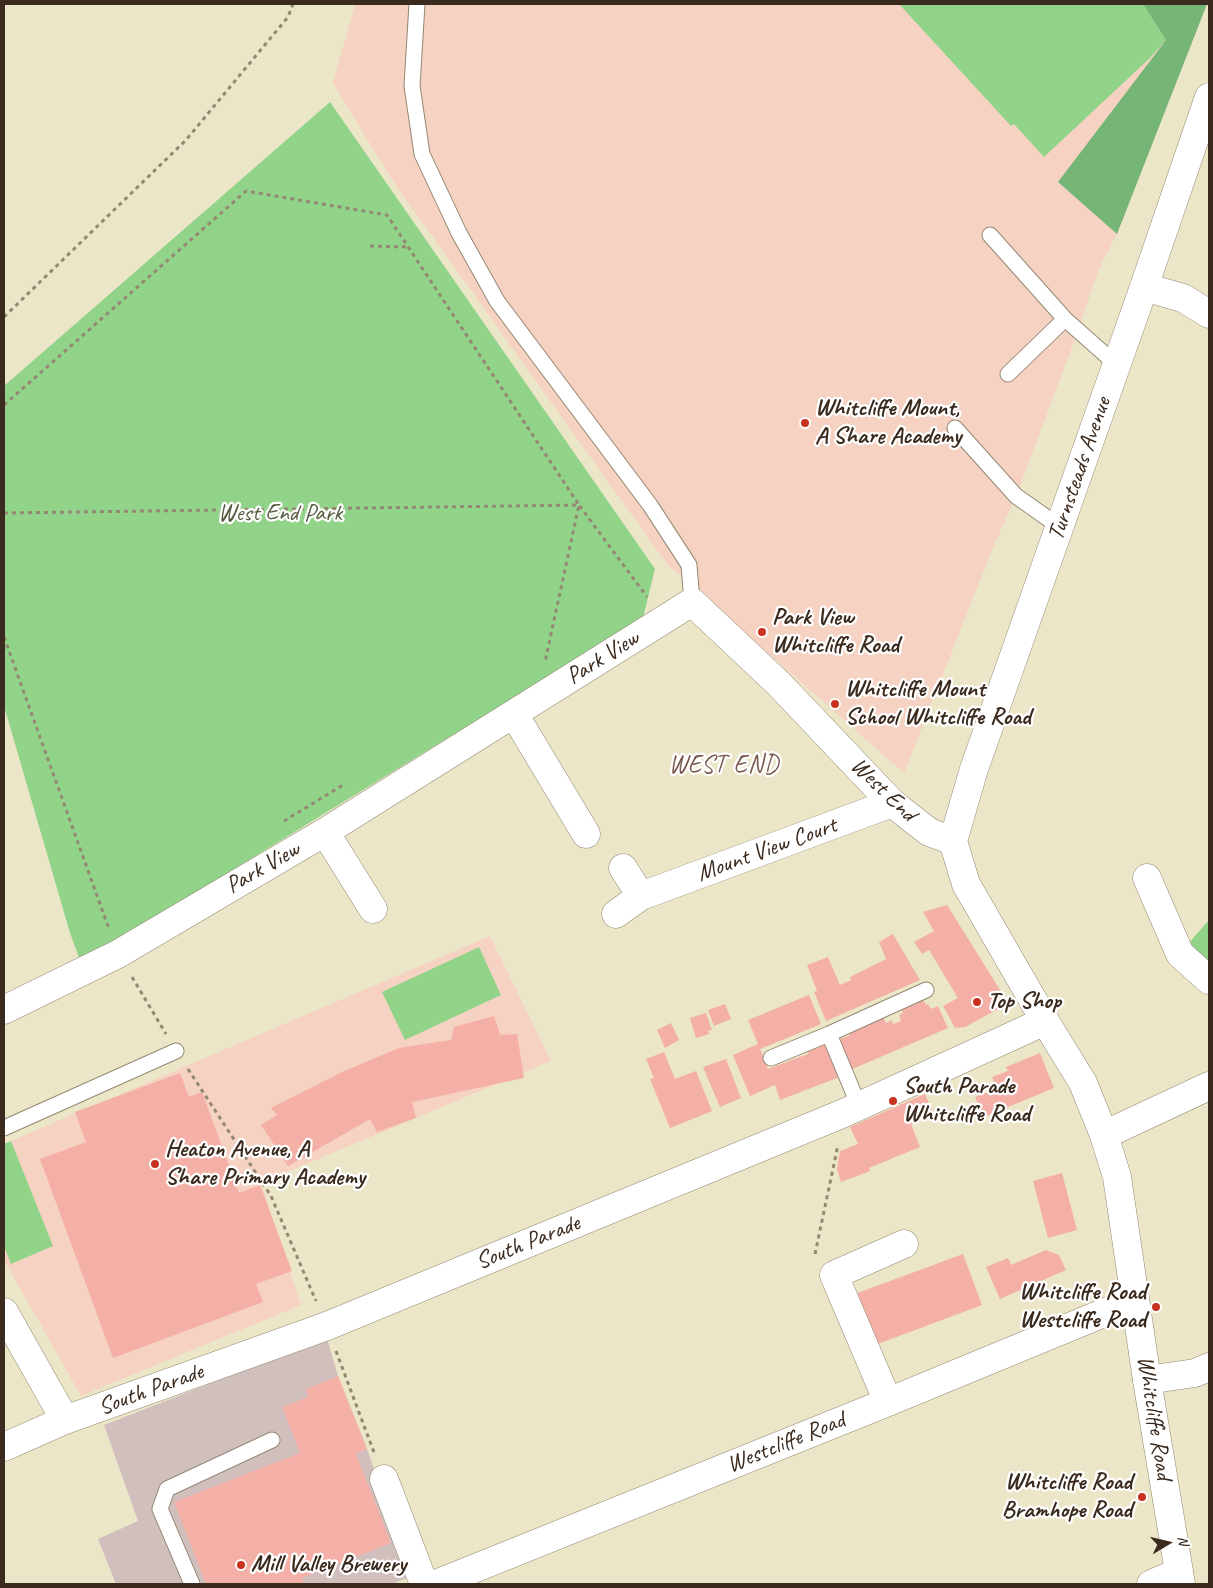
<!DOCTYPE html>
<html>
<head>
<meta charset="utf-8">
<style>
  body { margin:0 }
  #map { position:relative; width:1213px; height:1588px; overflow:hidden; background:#ece6c8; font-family:Caveat,sans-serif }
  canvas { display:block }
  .frame { position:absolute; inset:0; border:5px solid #3b2a1e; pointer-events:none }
  .north { position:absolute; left:1143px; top:1518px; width:50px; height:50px; -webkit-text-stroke:4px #fff; paint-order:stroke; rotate:81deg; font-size:14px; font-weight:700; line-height:20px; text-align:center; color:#3b2a1e }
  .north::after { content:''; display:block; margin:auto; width:18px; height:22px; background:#3b2a1e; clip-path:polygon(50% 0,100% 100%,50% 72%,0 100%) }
</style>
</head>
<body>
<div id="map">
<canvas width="1213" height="1588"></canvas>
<div class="frame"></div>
<div class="north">N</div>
</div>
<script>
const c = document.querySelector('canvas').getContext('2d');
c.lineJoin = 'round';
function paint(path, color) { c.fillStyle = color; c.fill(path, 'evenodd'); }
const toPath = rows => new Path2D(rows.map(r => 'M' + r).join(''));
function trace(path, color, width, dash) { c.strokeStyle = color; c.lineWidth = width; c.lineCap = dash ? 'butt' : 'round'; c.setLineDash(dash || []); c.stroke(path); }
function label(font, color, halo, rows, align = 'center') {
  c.font = font + ' Caveat,sans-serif'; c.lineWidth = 4.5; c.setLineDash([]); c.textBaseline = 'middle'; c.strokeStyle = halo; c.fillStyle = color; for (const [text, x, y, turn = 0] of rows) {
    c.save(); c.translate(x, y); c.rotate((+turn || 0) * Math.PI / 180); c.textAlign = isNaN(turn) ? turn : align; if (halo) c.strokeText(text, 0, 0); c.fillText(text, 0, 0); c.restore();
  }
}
paint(toPath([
  [355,4,1207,4,1117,234,1099,269,1071,350,1016,496,992,550,904,773,667,564,394,183,333,83],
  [490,936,551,1061,261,1183,301,1305,81,1396,4,1260,4,1144]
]), '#f5d2c2');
paint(toPath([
  [327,1338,338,1376,367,1449,412,1576,391,1584,116,1584,98,1539,138,1521,104,1425]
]), '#d1bfbd');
paint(toPath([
  [899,4,1143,4,1166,40,1150,58,1044,157,1014,124,1011,126],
  [330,102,655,569,643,618,81,963,70,933,4,706,4,386],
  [1209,920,1209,971,1189,943],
  [479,947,501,995,405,1040,382,992],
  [11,1141,53,1246,11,1264,4,1246,4,1144]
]), '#92d38a');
paint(toPath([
  [1143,4,1207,4,1117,234,1058,182,1166,40]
]), '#75b576');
paint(toPath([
  [947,905,1005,998,1002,1007,965,1027,955,1028,943,1006,958,998,929,950,922,954,914,942,934,931,923,912],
  [893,934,920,980,826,1021,814,992,817,991,807,965,828,957,840,985,851,980,850,977,886,959,879,942],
  [809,995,821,1024,760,1049,768,1069,808,1054,806,1049,828,1041,842,1076,780,1100,775,1085,750,1096,733,1055,758,1044,748,1020],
  [923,1000,926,1005,928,1004,931,1009,938,1006,948,1028,850,1070,839,1048,843,1046,840,1039,850,1035,849,1032,883,1017,886,1023,892,1020,893,1024,901,1021,899,1015,903,1013,901,1009],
  [725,1004,731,1019,714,1026,708,1010],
  [706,1013,712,1030,708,1031,709,1034,696,1038,690,1018],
  [494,1016,500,1035,517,1034,524,1078,412,1102,416,1118,377,1132,370,1119,288,1166,261,1125,277,1115,271,1108,340,1073,399,1048,451,1040,454,1027],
  [671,1023,679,1040,665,1048,657,1030],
  [664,1052,675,1079,696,1071,712,1111,670,1128,650,1079,654,1078,646,1059],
  [1040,1053,1054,1088,984,1117,975,1097,997,1088,992,1077,1008,1071,1006,1067],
  [726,1059,741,1098,720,1107,703,1067],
  [180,1073,189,1097,202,1092,239,1193,260,1185,292,1271,256,1284,263,1302,113,1358,40,1159,86,1142,75,1112],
  [925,1094,934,1114,911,1124,920,1147,869,1168,870,1171,841,1182,837,1169,840,1151,858,1144,850,1127],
  [1062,1173,1077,1230,1048,1238,1033,1181],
  [1046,1250,1059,1255,1066,1270,1000,1299,986,1267,1008,1258,1011,1265],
  [963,1254,982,1305,875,1345,855,1294],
  [338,1376,367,1449,356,1454,391,1543,302,1578,304,1583,300,1584,206,1584,174,1502,300,1453,282,1407,308,1397,306,1389]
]), '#f4afa6');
const lane = toPath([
  [417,4,412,86,422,154,459,233,497,301,650,505,689,565,692,602],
  [990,235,1065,319,1117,365],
  [1008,374,1065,319],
  [955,428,1016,496,1060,527],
  [771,1058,829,1034],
  [859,1106,829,1034,926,990],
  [4,1128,176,1051],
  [192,1584,160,1509,167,1489,272,1440]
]);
const street = toPath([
  [1144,287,1183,298,1209,314],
  [514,714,586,834],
  [325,832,373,909],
  [623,868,641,896],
  [1147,878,1180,954,1209,980],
  [616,914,641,896,892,803],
  [4,1010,118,954,325,832,692,602,779,684,892,803,929,832,953,841],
  [1104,1135,1209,1086],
  [4,1312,65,1420],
  [1147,1380,1195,1373,1209,1367],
  [888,1402,834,1275,904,1244],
  [4,1447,65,1420,327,1326,844,1113,1045,1021],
  [384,1479,424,1584],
  [436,1584,888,1402,1135,1300],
  [1151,1584,1179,1572]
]);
const secondary = toPath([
  [1181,1584,1147,1380,1117,1177,1104,1135,1083,1083,1045,1021,966,884,953,841,974,769,1144,287,1209,97]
]);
trace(lane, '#948873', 17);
trace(street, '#948873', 29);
trace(secondary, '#948873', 29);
trace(toPath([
  [370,246,407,247],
  [4,317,186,140,288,17,293,4],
  [4,405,246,191,387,215,579,505,545,662],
  [4,513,579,505,647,597],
  [4,637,109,929],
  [284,821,343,785],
  [132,977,166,1034],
  [188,1069,271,1196,316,1301],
  [815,1254,838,1145],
  [336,1351,375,1455]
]), '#948873', 3, [4, 4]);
trace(lane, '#fff', 15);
trace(street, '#fff', 28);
trace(secondary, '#fff', 28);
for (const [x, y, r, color] of [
  [805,423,5,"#c8321e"],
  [762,632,5,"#c8321e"],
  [835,704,5,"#c8321e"],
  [977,1002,5,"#c8321e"],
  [893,1101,5,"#c8321e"],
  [155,1164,5,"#c8321e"],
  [1156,1307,5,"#c8321e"],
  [1142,1497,5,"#c8321e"],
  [241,1565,5,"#c8321e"]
]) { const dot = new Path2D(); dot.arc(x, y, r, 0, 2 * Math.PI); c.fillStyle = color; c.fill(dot); trace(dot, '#fff', 2); }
label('bold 24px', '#3b2a1e', '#fff', [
  ["Whitcliffe Mount,",815,409],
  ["A Share Academy",815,437],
  ["Park View",772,618],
  ["Whitcliffe Road",772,646],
  ["Whitcliffe Mount",845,690],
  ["School Whitcliffe Road",845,718],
  ["Top Shop",987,1002],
  ["South Parade",903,1087],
  ["Whitcliffe Road",903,1115],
  ["Heaton Avenue, A",165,1150],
  ["Share Primary Academy",165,1178],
  ["Whitcliffe Road",1146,1293,"right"],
  ["Westcliffe Road",1146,1321,"right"],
  ["Whitcliffe Road",1132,1483,"right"],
  ["Bramhope Road",1132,1511,"right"],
  ["Mill Valley Brewery",251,1565]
], 'left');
label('24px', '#3b2a1e', '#fff', [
  ["Turnsteads Avenue",1080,469,-71],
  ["Park View",603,658,-32],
  ["West End",883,790,44],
  ["Mount View Court",767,850,-20],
  ["Park View",263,868,-30],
  ["South Parade",528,1243,-22],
  ["South Parade",151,1390,-20],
  ["Whitcliffe Road",1154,1418,81],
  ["Westcliffe Road",786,1443,-22]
]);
label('24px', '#555d3e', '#fff', [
  ["West End Park",280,514]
]);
c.letterSpacing = '1px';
label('25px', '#7c594e', '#fff', [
  ["WEST END",724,765]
]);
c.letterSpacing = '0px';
</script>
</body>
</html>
